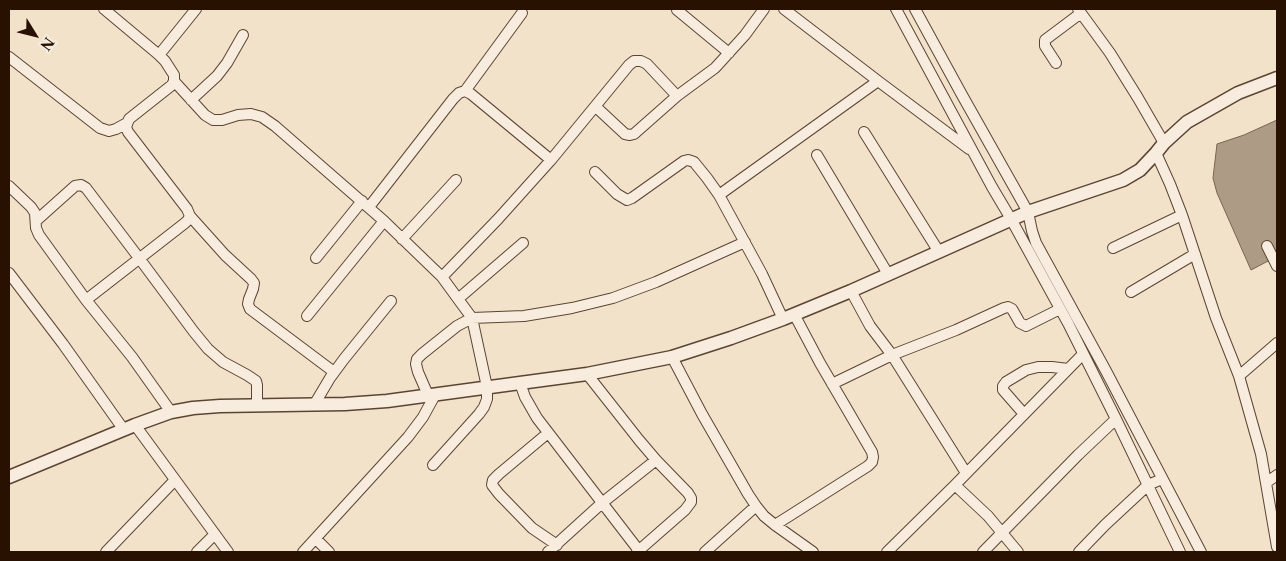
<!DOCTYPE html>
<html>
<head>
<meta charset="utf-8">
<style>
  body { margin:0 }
  #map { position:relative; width:1286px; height:561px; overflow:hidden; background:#f3e2ca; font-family:"Libre Caslon Text",serif }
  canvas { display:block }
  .frame { position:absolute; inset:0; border:10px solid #281100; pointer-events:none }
  .north { position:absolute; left:10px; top:10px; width:50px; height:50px; -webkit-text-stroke:4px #f7ecdd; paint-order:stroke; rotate:126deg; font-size:14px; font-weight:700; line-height:20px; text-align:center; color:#281100 }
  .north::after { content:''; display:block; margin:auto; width:18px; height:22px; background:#281100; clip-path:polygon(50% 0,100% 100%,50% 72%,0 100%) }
</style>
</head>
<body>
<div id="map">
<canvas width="1286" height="561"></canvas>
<div class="frame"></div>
<div class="north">N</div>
</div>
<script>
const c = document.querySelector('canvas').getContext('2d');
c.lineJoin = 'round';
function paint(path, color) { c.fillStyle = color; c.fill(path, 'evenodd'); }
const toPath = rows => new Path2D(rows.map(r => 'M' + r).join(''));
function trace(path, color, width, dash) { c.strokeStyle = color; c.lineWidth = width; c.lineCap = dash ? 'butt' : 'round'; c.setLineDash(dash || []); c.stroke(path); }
const water = toPath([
  [1277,120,1277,251,1270,260,1251,270,1217,193,1213,178,1217,144,1244,135,1277,120]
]);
paint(water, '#ae9b85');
trace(water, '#786450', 1);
const minor = toPath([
  [784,9,878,81],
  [896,9,992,187,1011,219,1068,323,1116,419,1180,552],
  [915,9,962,95,1028,212,1032,231,1036,243,1106,371,1201,552],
  [1078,9,1110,53,1138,98,1164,143],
  [677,10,729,53],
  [159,55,196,9],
  [9,57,100,128,109,131,116,129,127,123],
  [1056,63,1045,46,1045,40,1081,13],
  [174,81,205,115,213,120,222,120,238,115,251,114,262,117,275,126,384,221,442,277,458,299,472,318,487,387,487,399,484,407,479,414,433,465],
  [465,91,522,13],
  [191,100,217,76,227,63,243,35],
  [596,107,625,134,630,135,634,134,677,96,715,68,745,35,764,9],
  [864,132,939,252],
  [1156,153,1170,184,1182,215,1216,318,1239,376,1261,454,1277,547],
  [817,155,888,274],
  [595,172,617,194,627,200,632,198,684,161,688,160,694,162,707,178,719,195,762,274,783,319],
  [9,186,31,207,35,213,36,228,39,235,86,300,132,357,171,412],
  [719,195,878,81,969,149],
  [369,207,453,99,459,93,465,91,471,94,551,160],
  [190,216,225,255,251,279,254,283,253,289,249,299,248,304,250,309,334,372],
  [37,220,75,186,81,185,86,188,139,258,194,332,208,349,223,362,247,375,256,381,257,385,257,406],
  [402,239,456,180],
  [1267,246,1277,266],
  [1113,248,1182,215],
  [316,258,362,201],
  [9,273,63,344,124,430],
  [442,277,498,219,551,160,629,65,634,61,641,61,647,64,677,96],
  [851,291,870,326,892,355,966,473],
  [1131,292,1195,254],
  [458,299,523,243],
  [86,300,185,223,188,220,190,216,187,209,128,132,126,127,129,119,172,85,174,81,174,75,165,61,159,55,104,9],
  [307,316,384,221],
  [672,357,702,414,748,494,756,506,764,516,775,525,813,552],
  [587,374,639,440,656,460,688,493,691,498,691,502,685,510,637,552],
  [1239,376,1277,343],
  [520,383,525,397,537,418,640,552],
  [832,384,892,355,956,330,1004,308,1008,307,1012,309,1020,323,1026,326,1060,309],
  [428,395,418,372,416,364,417,359,422,354,457,326,472,318,524,316,572,308,613,298,656,282,745,242],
  [314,405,330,378,344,359,391,301],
  [1024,414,1003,390,1003,386,1006,382,1026,370,1038,367,1052,367,1068,369],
  [135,425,228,552],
  [548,433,499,474,493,480,492,485,499,494,532,528,557,545],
  [1266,483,1277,475],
  [955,485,988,516,1018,552],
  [775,525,868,466,872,462,873,457,872,452,820,363,794,314],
  [316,539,329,552],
  [106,552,175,480],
  [197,552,215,534],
  [303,552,408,437,423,417,435,395],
  [548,552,602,503,656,460],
  [705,552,756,506],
  [887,552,955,485,1083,354],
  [983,552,1078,455,1116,419],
  [1079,552,1105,525,1148,485,1162,479]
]);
const tertiary = toPath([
  [9,477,135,425,171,412,193,408,220,406,345,404,387,401,520,383,587,374,672,357,731,338,783,319,851,291,1028,212,1123,180,1140,170,1156,153,1164,143,1187,122,1238,93,1277,78]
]);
trace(minor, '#5b4532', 12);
trace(tertiary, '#5b4532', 15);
trace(minor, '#f7ecdd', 10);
trace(tertiary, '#f7ecdd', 12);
</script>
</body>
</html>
